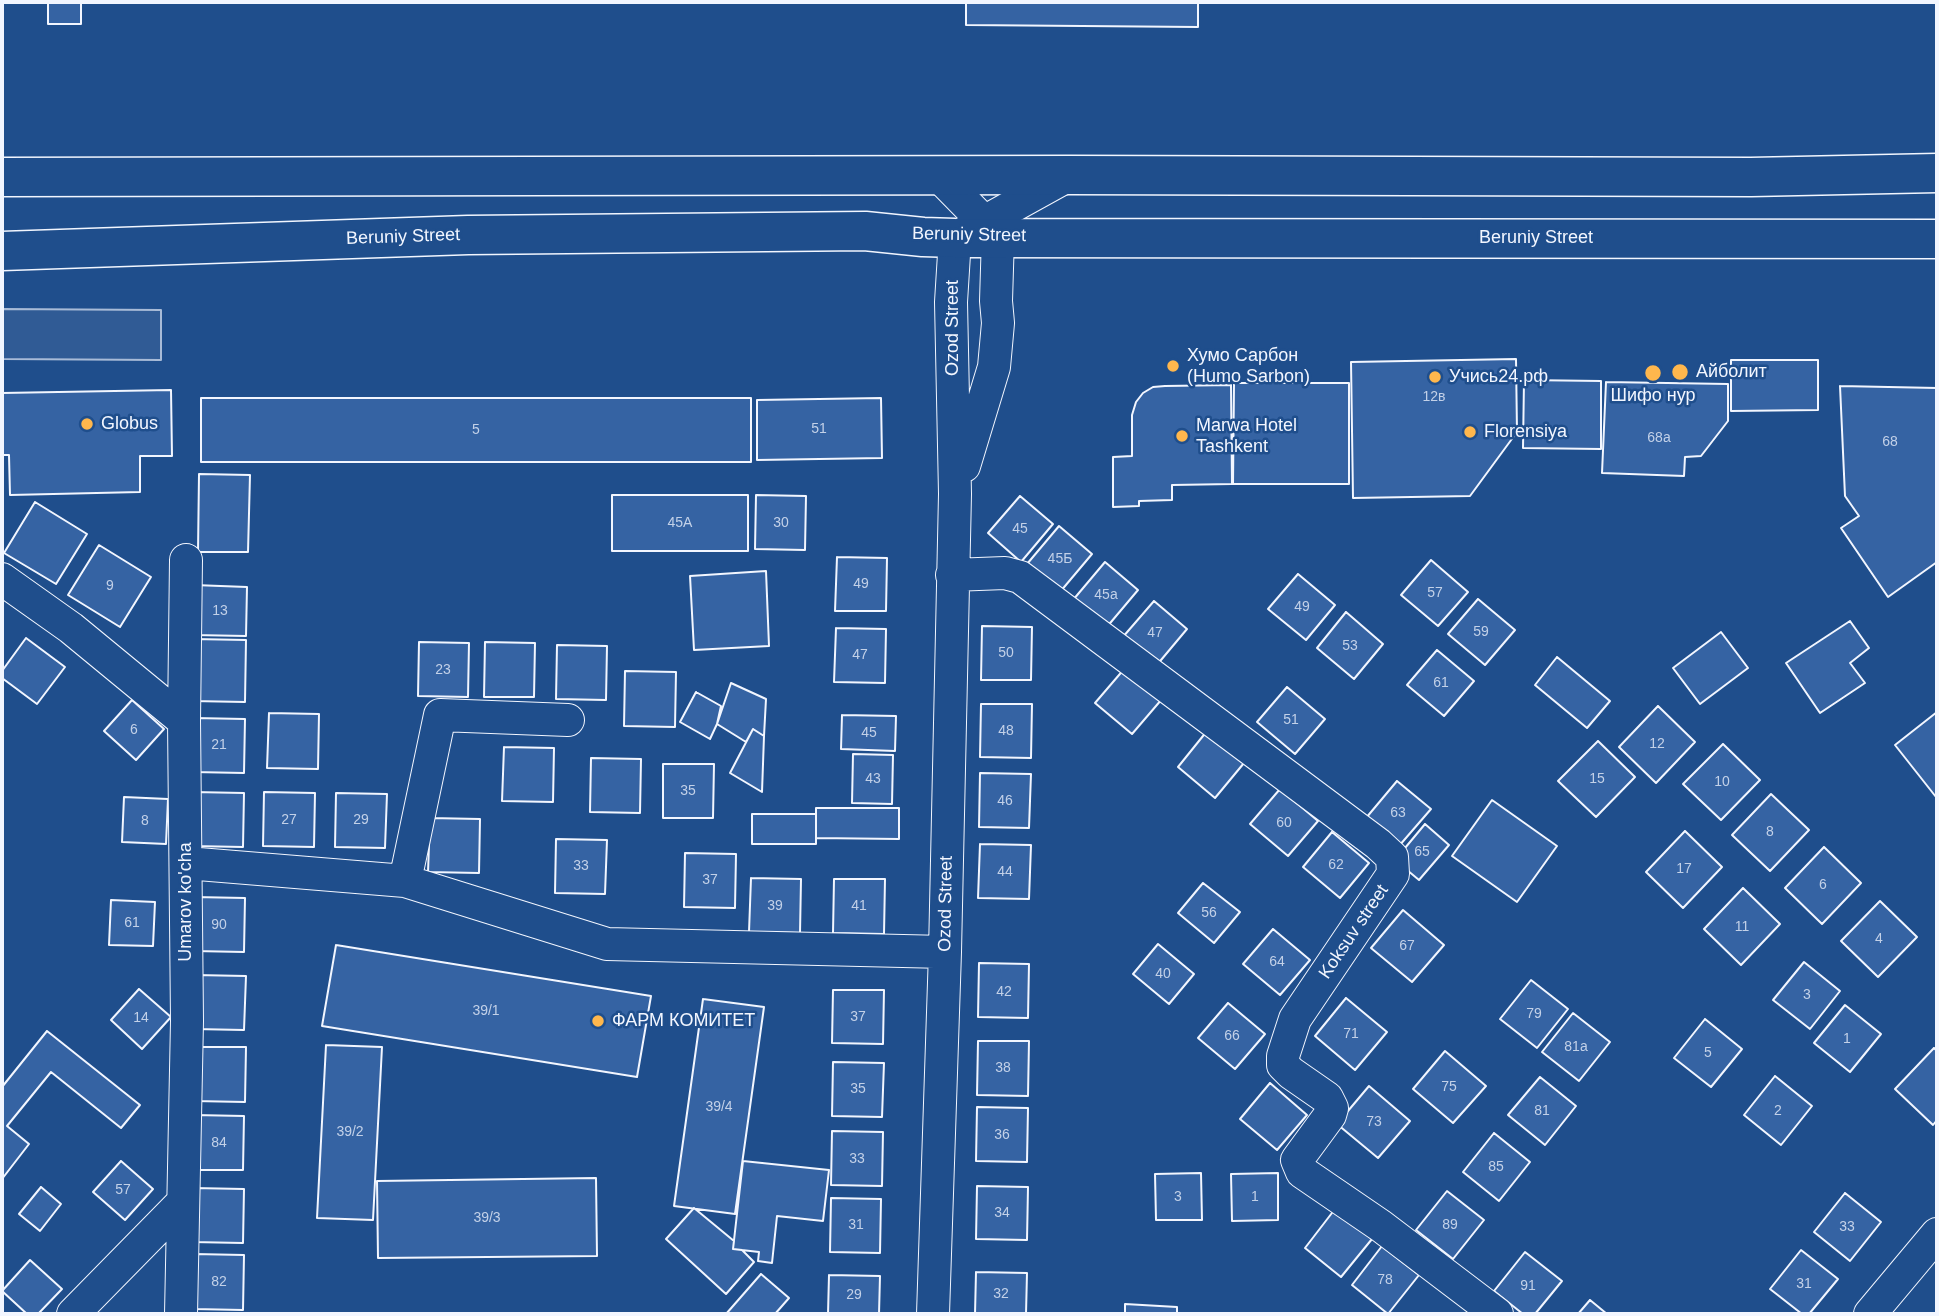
<!DOCTYPE html>
<html>
<head>
<meta charset="utf-8">
<style>
  body { margin:0 }
  #map { position:relative; width:1939px; height:1316px; overflow:hidden; background:#1f4e8c; font-family:Arial,sans-serif }
  canvas { display:block }
  .frame { position:absolute; inset:0; border:4px solid #f2f6ff; pointer-events:none }
</style>
</head>
<body>
<div id="map">
<canvas width="1939" height="1316"></canvas>
<div class="frame"></div>
</div>
<script>
const c = document.querySelector('canvas').getContext('2d');
c.lineJoin = 'round';
function paint(path, color) { c.fillStyle = color; c.fill(path, 'evenodd'); }
const toPath = rows => new Path2D(rows.map(r => 'M' + r).join(''));
function trace(path, color, width, dash) { c.strokeStyle = color; c.lineWidth = width; c.lineCap = dash ? 'butt' : 'round'; c.setLineDash(dash || []); c.stroke(path); }
function label(font, color, halo, rows, align = 'center') {
  c.font = font + ' Arial,sans-serif'; c.lineWidth = 5; c.setLineDash([]); c.textBaseline = 'middle'; c.strokeStyle = halo; c.fillStyle = color; for (const [text, x, y, turn = 0] of rows) {
    c.save(); c.translate(x, y); c.rotate((+turn || 0) * Math.PI / 180); c.textAlign = isNaN(turn) ? turn : align; if (halo) c.strokeText(text, 0, 0); c.fillText(text, 0, 0); c.restore();
  }
}
const parking = toPath([
  [2,309,161,310,161,360,2,359,2,309]
]);
paint(parking, '#305b95');
trace(parking, '#a8bbd7', 2);
const building = toPath([
  [48,2,81,2,81,24,48,24,48,2],
  [966,2,1198,2,1198,27,966,25,966,2],
  [1516,359,1517,432,1470,496,1353,498,1351,362,1516,359],
  [1731,360,1818,360,1818,410,1731,411,1731,360],
  [1524,380,1601,381,1601,449,1523,448,1524,380],
  [1606,382,1728,384,1728,421,1701,456,1685,457,1684,476,1602,473,1606,382],
  [1234,383,1349,383,1349,484,1233,484,1234,383],
  [1231,385,1232,484,1172,485,1172,500,1139,501,1139,506,1113,507,1113,457,1132,456,1132,415,1136,402,1143,393,1153,387,1165,386,1231,385],
  [1840,386,1937,388,1937,562,1888,597,1841,528,1859,516,1845,496,1840,386],
  [171,390,172,456,140,456,140,492,10,495,9,455,2,455,2,393,171,390],
  [201,398,751,398,751,462,201,462,201,398],
  [881,398,882,458,757,460,757,400,881,398],
  [199,474,250,475,248,552,198,552,199,474],
  [612,495,748,495,748,551,612,551,612,495],
  [756,495,806,496,805,550,755,549,756,495],
  [1020,496,1053,524,1021,562,988,533,1020,496],
  [35,502,87,534,56,584,4,553,35,502],
  [1059,526,1092,554,1060,592,1027,564,1059,526],
  [99,545,151,577,120,627,68,595,99,545],
  [837,557,887,558,886,611,835,611,837,557],
  [1431,560,1468,592,1438,626,1401,595,1431,560],
  [1105,562,1138,590,1106,628,1073,600,1105,562],
  [766,571,769,646,694,650,690,576,766,571],
  [1298,574,1335,605,1306,640,1268,609,1298,574],
  [194,585,247,587,246,636,193,635,194,585],
  [1478,599,1515,630,1485,665,1448,634,1478,599],
  [1154,601,1187,629,1156,666,1122,638,1154,601],
  [1346,612,1383,644,1354,679,1317,648,1346,612],
  [1850,621,1869,648,1850,663,1865,683,1820,713,1786,663,1850,621],
  [982,626,1032,627,1031,680,981,680,982,626],
  [836,628,886,629,885,683,834,682,836,628],
  [1721,632,1748,668,1700,704,1673,668,1721,632],
  [26,638,65,667,37,704,2,678,2,671,26,638],
  [193,639,246,640,245,702,192,701,193,639],
  [419,642,469,643,468,697,418,696,419,642],
  [485,642,535,643,534,697,484,697,485,642],
  [557,645,607,646,606,700,556,699,557,645],
  [1437,650,1474,681,1444,716,1407,685,1437,650],
  [1557,657,1610,701,1587,728,1535,685,1557,657],
  [1125,668,1162,699,1132,734,1095,703,1125,668],
  [625,671,676,672,675,727,624,726,625,671],
  [731,683,766,699,764,736,753,729,746,742,717,724,731,683],
  [1287,687,1325,719,1295,754,1257,722,1287,687],
  [696,692,721,706,717,724,710,739,680,722,696,692],
  [132,700,164,729,136,760,104,731,132,700],
  [981,704,1032,704,1031,758,980,757,981,704],
  [1658,706,1695,742,1656,783,1619,747,1658,706],
  [1937,712,1937,796,1936,797,1895,745,1937,712],
  [269,713,319,714,318,769,267,768,269,713],
  [842,715,896,716,895,751,841,749,842,715],
  [194,718,245,719,244,773,193,772,194,718],
  [753,729,764,736,762,792,730,773,753,729],
  [1207,731,1244,763,1215,798,1178,767,1207,731],
  [1598,741,1635,777,1596,817,1558,781,1598,741],
  [1723,744,1760,780,1721,820,1683,784,1723,744],
  [504,747,554,748,553,802,502,801,504,747],
  [853,754,893,755,892,804,852,803,853,754],
  [591,758,641,759,640,813,590,812,591,758],
  [663,764,714,764,713,818,663,818,663,764],
  [980,773,1031,774,1029,828,979,827,980,773],
  [1397,781,1431,809,1399,846,1366,818,1397,781],
  [1280,789,1318,821,1288,856,1250,824,1280,789],
  [193,792,244,793,243,847,192,846,193,792],
  [264,792,315,793,314,847,263,846,264,792],
  [336,793,387,794,385,848,335,847,336,793],
  [1771,794,1809,830,1770,871,1732,835,1771,794],
  [124,797,168,799,166,844,122,842,124,797],
  [1492,800,1557,846,1517,902,1452,856,1492,800],
  [816,808,899,808,899,839,816,838,816,808],
  [752,814,816,814,816,844,752,844,752,814],
  [430,818,480,819,479,873,428,872,430,818],
  [1425,824,1449,845,1419,880,1395,860,1425,824],
  [1685,831,1722,867,1683,908,1646,872,1685,831],
  [1332,832,1369,863,1340,898,1303,867,1332,832],
  [556,839,607,840,605,894,555,893,556,839],
  [980,844,1031,845,1029,899,978,898,980,844],
  [1824,847,1861,883,1822,924,1785,888,1824,847],
  [685,853,736,854,735,908,684,907,685,853],
  [751,878,801,879,800,933,749,932,751,878],
  [834,879,885,879,884,934,833,933,834,879],
  [1203,883,1240,912,1214,943,1178,913,1203,883],
  [1743,888,1780,924,1741,965,1704,929,1743,888],
  [194,897,245,898,244,952,194,951,194,897],
  [111,900,155,902,153,946,109,945,111,900],
  [1880,901,1917,937,1878,977,1841,941,1880,901],
  [1403,910,1444,945,1412,982,1371,948,1403,910],
  [1273,929,1310,960,1280,995,1243,964,1273,929],
  [1158,944,1194,974,1169,1004,1133,974,1158,944],
  [336,945,651,996,637,1077,322,1026,336,945],
  [1804,962,1840,991,1810,1029,1773,1000,1804,962],
  [979,963,1029,964,1028,1018,978,1017,979,963],
  [195,975,246,976,244,1030,194,1029,195,975],
  [1531,980,1568,1009,1537,1048,1500,1019,1531,980],
  [139,989,171,1017,142,1049,111,1020,139,989],
  [833,990,884,990,883,1044,832,1043,833,990],
  [1346,998,1387,1032,1355,1070,1315,1036,1346,998],
  [703,999,764,1007,735,1214,674,1206,703,999],
  [1228,1003,1265,1034,1235,1069,1198,1038,1228,1003],
  [1845,1005,1881,1034,1850,1072,1814,1043,1845,1005],
  [1573,1013,1610,1042,1579,1081,1542,1052,1573,1013],
  [1705,1019,1742,1049,1711,1087,1674,1058,1705,1019],
  [47,1031,140,1105,121,1128,51,1072,7,1126,29,1144,2,1179,2,1087,47,1031],
  [978,1041,1029,1041,1028,1096,977,1095,978,1041],
  [326,1045,382,1047,373,1220,317,1218,326,1045],
  [195,1047,246,1047,245,1102,194,1101,195,1047],
  [1934,1048,1937,1051,1937,1120,1933,1125,1895,1089,1934,1048],
  [1445,1051,1486,1086,1453,1123,1413,1089,1445,1051],
  [833,1062,884,1063,882,1117,832,1116,833,1062],
  [1775,1076,1812,1106,1781,1145,1744,1115,1775,1076],
  [1540,1077,1576,1106,1545,1145,1508,1115,1540,1077],
  [1270,1083,1307,1115,1277,1150,1240,1119,1270,1083],
  [1369,1086,1410,1121,1378,1158,1337,1124,1369,1086],
  [977,1107,1028,1108,1027,1162,976,1161,977,1107],
  [194,1115,244,1116,243,1170,193,1170,194,1115],
  [832,1131,883,1132,882,1186,831,1185,832,1131],
  [1494,1133,1530,1162,1499,1201,1463,1172,1494,1133],
  [121,1161,153,1189,125,1220,93,1192,121,1161],
  [743,1161,829,1170,823,1221,777,1216,772,1263,758,1261,759,1252,733,1249,743,1161],
  [1201,1173,1202,1220,1156,1220,1155,1174,1201,1173],
  [1278,1173,1278,1220,1232,1221,1231,1174,1278,1173],
  [596,1178,597,1256,378,1258,377,1181,596,1178],
  [977,1186,1028,1187,1027,1240,976,1239,977,1186],
  [41,1187,61,1204,40,1231,19,1214,41,1187],
  [193,1188,244,1189,243,1243,192,1242,193,1188],
  [1447,1191,1484,1220,1453,1259,1416,1230,1447,1191],
  [1845,1193,1881,1222,1850,1261,1814,1232,1845,1193],
  [831,1198,881,1199,880,1253,830,1252,831,1198],
  [694,1208,734,1241,733,1249,742,1250,754,1262,726,1294,666,1239,694,1208],
  [1335,1209,1372,1239,1341,1277,1305,1248,1335,1209],
  [1382,1246,1419,1275,1388,1314,1352,1285,1382,1246],
  [1801,1250,1838,1279,1809,1314,1802,1314,1770,1289,1801,1250],
  [1525,1252,1562,1281,1535,1314,1523,1314,1494,1291,1525,1252],
  [194,1254,244,1255,243,1310,193,1309,194,1254],
  [30,1260,62,1289,38,1314,27,1314,2,1291,30,1260],
  [976,1272,1027,1273,1026,1314,975,1314,976,1272],
  [761,1274,789,1298,775,1314,726,1314,761,1274],
  [829,1275,880,1276,879,1314,828,1314,829,1275],
  [1590,1300,1607,1314,1578,1314,1590,1300],
  [1125,1304,1177,1307,1177,1314,1125,1314,1125,1304]
]);
paint(building, '#3563a3');
trace(building, '#f2f6ff', 2);
const street = toPath([
  [939,176,998,236,996,301,998,323,994,367,964,466],
  [952,575,1005,573,1020,577,1378,844,1392,857,1393,874,1295,1019,1283,1056,1283,1065,1291,1073,1327,1098,1332,1108,1330,1115,1297,1160,1302,1172,1381,1226,1497,1314],
  [2,579,71,628,184,721],
  [186,863,405,881,440,715,568,720],
  [405,881,607,944,945,952],
  [73,1314,182,1203],
  [181,1314,187,1021,184,721,186,560],
  [933,1314,945,952,955,494,951,302,955,238,1069,175],
  [1870,1314,1937,1234]
]);
const primary = toPath([
  [2,177,1069,175,1751,177,1937,173],
  [2,251,468,235,865,231,923,237,955,238,1937,239]
]);
trace(street, '#f2f6ff', 34);
trace(primary, '#f2f6ff', 41);
trace(street, '#1f4e8c', 32);
trace(primary, '#1f4e8c', 38);
for (const [x, y, r, color] of [
  [1173,366,7,"#ffb74d"],
  [1680,372,9,"#ffb74d"],
  [1653,373,9,"#ffb74d"],
  [1435,377,7,"#ffb74d"],
  [87,424,7,"#ffb74d"],
  [1470,432,7,"#ffb74d"],
  [1182,436,7,"#ffb74d"],
  [598,1021,7,"#ffb74d"]
]) { const dot = new Path2D(); dot.arc(x, y, r, 0, 2 * Math.PI); c.fillStyle = color; c.fill(dot); trace(dot, '#1f4e8c', 2.5); }
label('14px', '#c3d1e8', null, [
  ["12в",1434,397],
  ["51",819,429],
  ["5",476,430],
  ["68а",1659,438],
  ["68",1890,442],
  ["45A",680,523],
  ["30",781,523],
  ["45",1020,529],
  ["45Б",1060,559],
  ["49",861,584],
  ["9",110,586],
  ["57",1435,593],
  ["45а",1106,595],
  ["49",1302,607],
  ["13",220,611],
  ["59",1481,632],
  ["47",1155,633],
  ["53",1350,646],
  ["50",1006,653],
  ["47",860,655],
  ["23",443,670],
  ["61",1441,683],
  ["51",1291,720],
  ["6",134,730],
  ["48",1006,731],
  ["45",869,733],
  ["12",1657,744],
  ["21",219,745],
  ["43",873,779],
  ["15",1597,779],
  ["10",1722,782],
  ["35",688,791],
  ["46",1005,801],
  ["63",1398,813],
  ["27",289,820],
  ["29",361,820],
  ["8",145,821],
  ["60",1284,823],
  ["8",1770,832],
  ["65",1422,852],
  ["62",1336,865],
  ["33",581,866],
  ["17",1684,869],
  ["44",1005,872],
  ["37",710,880],
  ["6",1823,885],
  ["39",775,906],
  ["41",859,906],
  ["56",1209,913],
  ["61",132,923],
  ["90",219,925],
  ["11",1742,927],
  ["4",1879,939],
  ["67",1407,946],
  ["64",1277,962],
  ["40",1163,974],
  ["42",1004,992],
  ["3",1807,995],
  ["39/1",486,1011],
  ["79",1534,1014],
  ["37",858,1017],
  ["14",141,1018],
  ["71",1351,1034],
  ["66",1232,1036],
  ["1",1847,1039],
  ["81а",1576,1047],
  ["5",1708,1053],
  ["38",1003,1068],
  ["75",1449,1087],
  ["35",858,1089],
  ["39/4",719,1107],
  ["81",1542,1111],
  ["2",1778,1111],
  ["73",1374,1122],
  ["39/2",350,1132],
  ["36",1002,1135],
  ["84",219,1143],
  ["33",857,1159],
  ["85",1496,1167],
  ["57",123,1190],
  ["3",1178,1197],
  ["1",1255,1197],
  ["34",1002,1213],
  ["39/3",487,1218],
  ["31",856,1225],
  ["89",1450,1225],
  ["33",1847,1227],
  ["78",1385,1280],
  ["82",219,1282],
  ["31",1804,1284],
  ["91",1528,1286],
  ["32",1001,1294],
  ["29",854,1295]
]);
label('18px', '#f2f6ff', '#1f4e8c', [
  ["Beruniy Street",969,235,1],
  ["Beruniy Street",403,237,-2],
  ["Beruniy Street",1536,238],
  ["Ozod Street",953,328,-90],
  ["Umarov ko'cha",186,902,-90],
  ["Ozod Street",946,904,-89],
  ["Koksuv street",1354,932,-56]
]);
label('18px', '#f2f6ff', '#1f4e8c', [
  ["Хумо Сарбон",1187,356],
  ["(Humo Sarbon)",1187,377],
  ["Айболит",1696,372],
  ["Учись24.рф",1449,377],
  ["Шифо нур",1653,396,"center"],
  ["Globus",101,424],
  ["Marwa Hotel",1196,426],
  ["Tashkent",1196,447],
  ["Florensiya",1484,432],
  ["ФАРМ КОМИТЕТ",612,1021]
], 'left');
</script>
</body>
</html>
